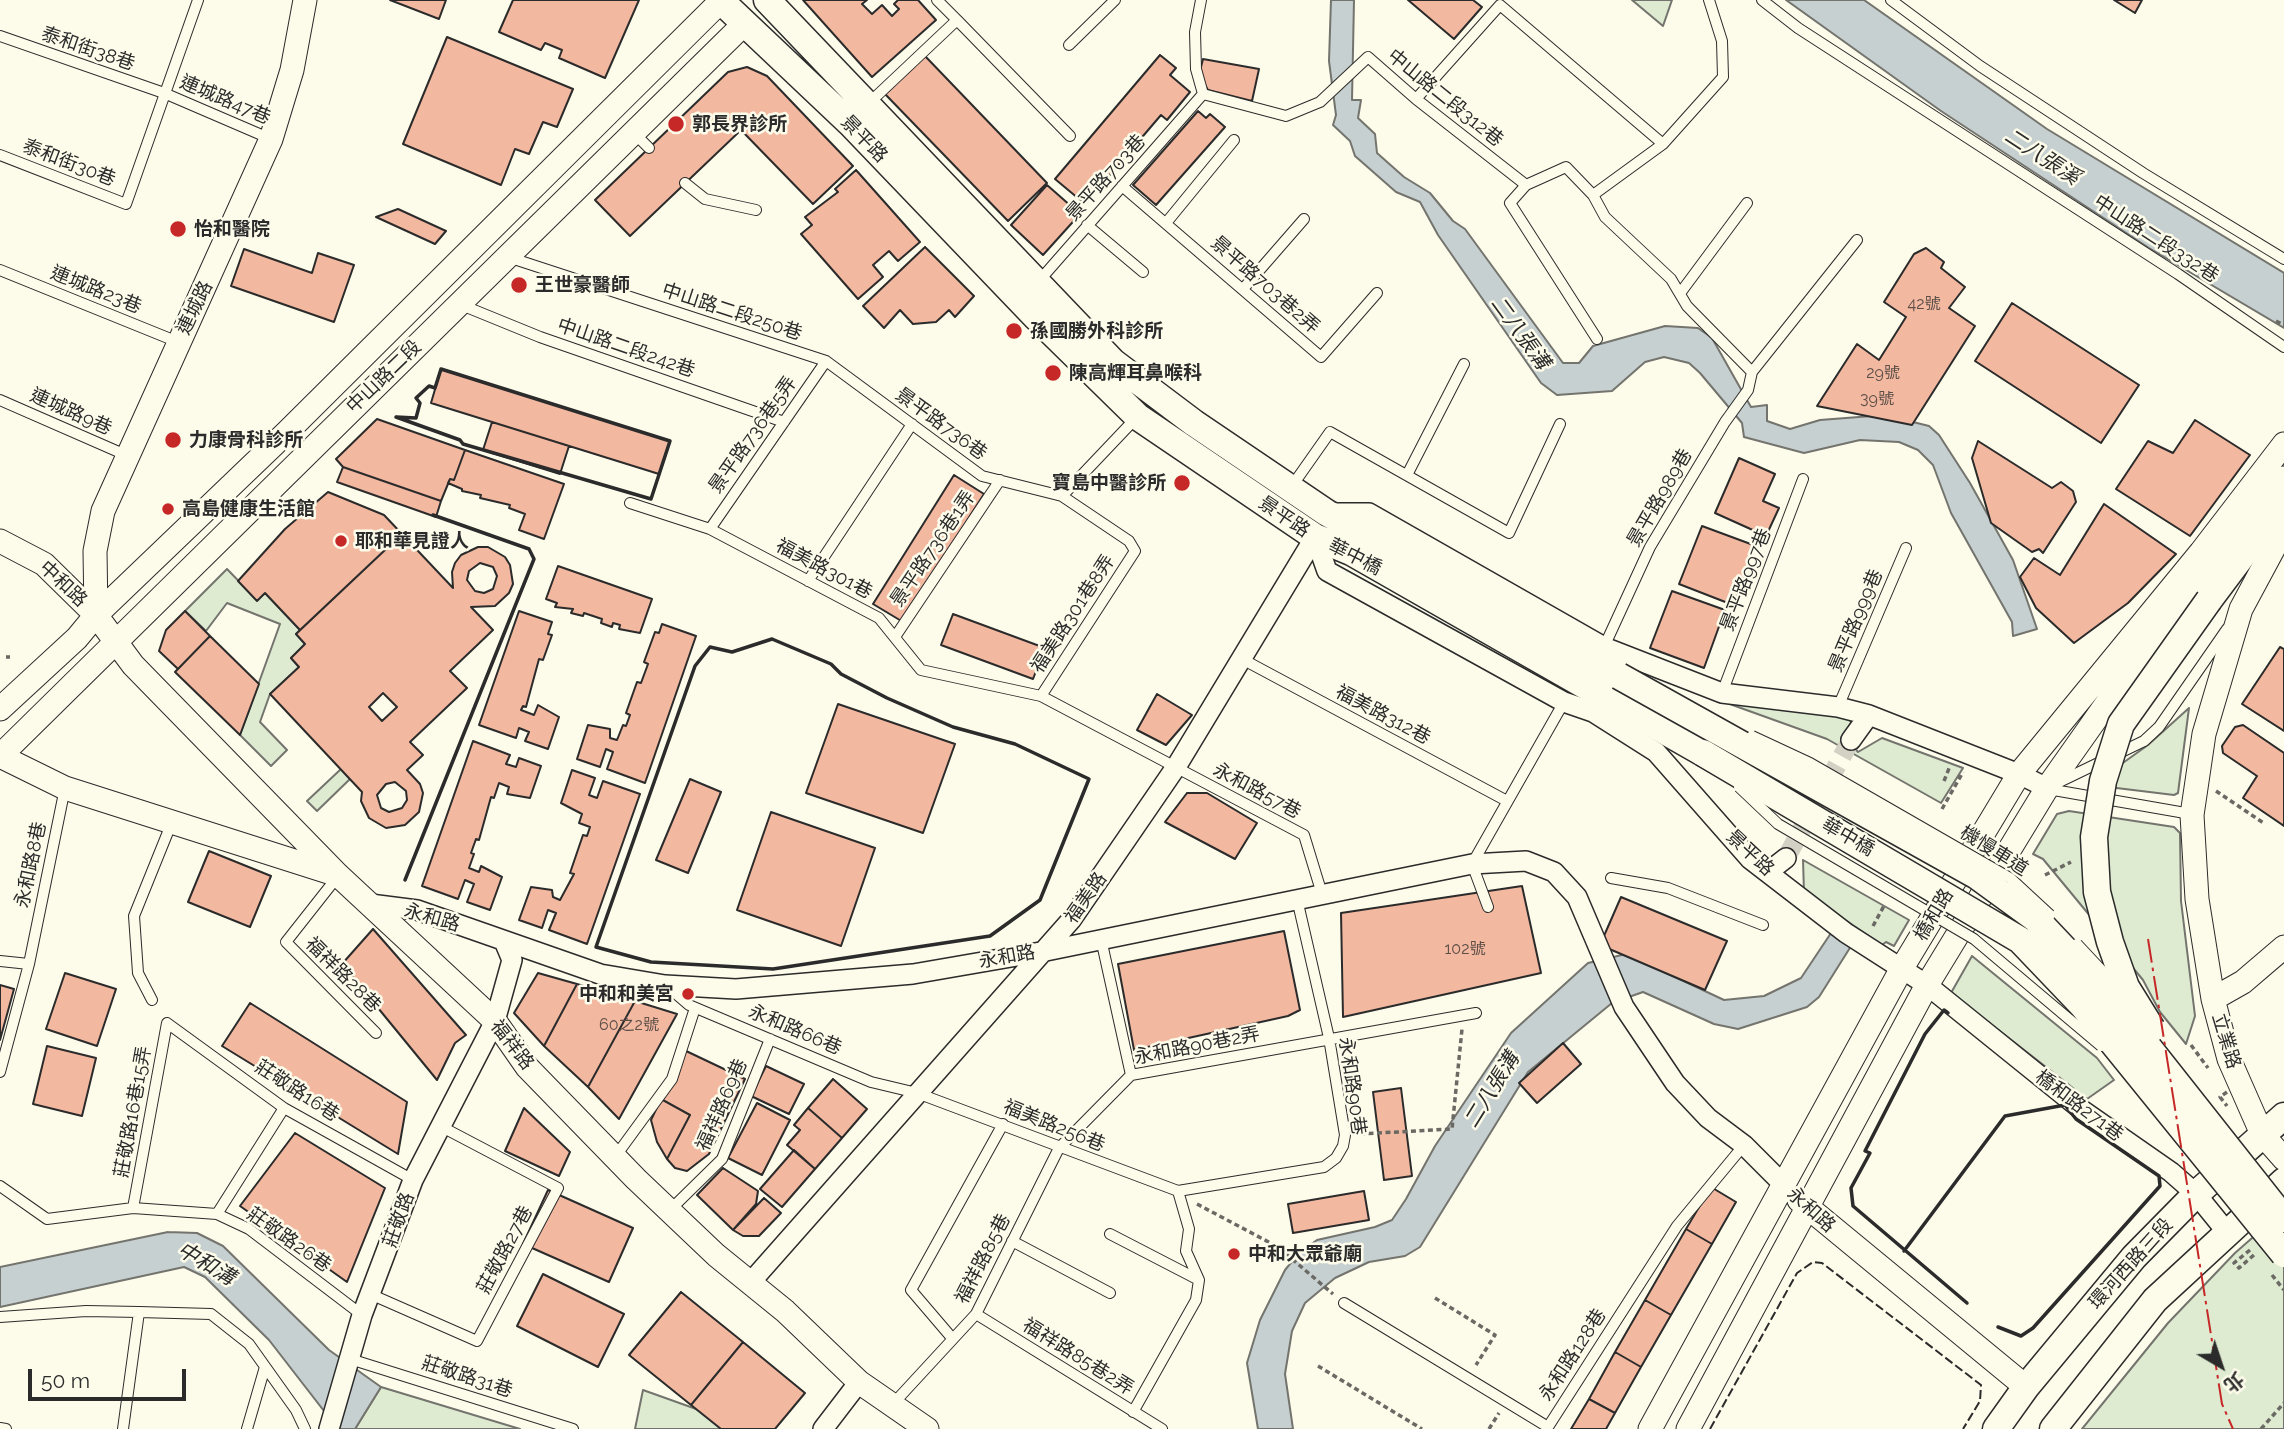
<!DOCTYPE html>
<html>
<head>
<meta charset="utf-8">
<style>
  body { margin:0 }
  #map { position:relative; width:2284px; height:1429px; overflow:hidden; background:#fdfbea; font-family:Raleway,"Noto Sans TC",sans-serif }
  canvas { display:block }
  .north { position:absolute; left:2186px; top:1331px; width:70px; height:70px; -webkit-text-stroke:5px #fdfbea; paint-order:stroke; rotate:141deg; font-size:19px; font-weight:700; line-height:28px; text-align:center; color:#2b2b2b }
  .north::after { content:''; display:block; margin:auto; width:24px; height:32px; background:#2b2b2b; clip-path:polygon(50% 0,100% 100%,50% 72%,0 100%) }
  .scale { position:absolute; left:28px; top:1369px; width:158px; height:32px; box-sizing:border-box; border:4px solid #2b2b2b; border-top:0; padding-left:9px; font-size:21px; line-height:24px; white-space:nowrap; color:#2b2b2b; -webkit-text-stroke:5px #fdfbea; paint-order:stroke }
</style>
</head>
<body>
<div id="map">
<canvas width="2284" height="1429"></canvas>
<div class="north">北</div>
<div class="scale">50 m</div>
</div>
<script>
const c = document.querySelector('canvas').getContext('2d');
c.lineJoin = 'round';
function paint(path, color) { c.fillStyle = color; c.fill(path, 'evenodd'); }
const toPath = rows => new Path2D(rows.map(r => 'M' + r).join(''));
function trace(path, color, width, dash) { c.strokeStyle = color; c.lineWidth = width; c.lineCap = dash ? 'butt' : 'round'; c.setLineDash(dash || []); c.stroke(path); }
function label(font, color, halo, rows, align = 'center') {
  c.font = font + ' Raleway,"Noto Sans TC",sans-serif'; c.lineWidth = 5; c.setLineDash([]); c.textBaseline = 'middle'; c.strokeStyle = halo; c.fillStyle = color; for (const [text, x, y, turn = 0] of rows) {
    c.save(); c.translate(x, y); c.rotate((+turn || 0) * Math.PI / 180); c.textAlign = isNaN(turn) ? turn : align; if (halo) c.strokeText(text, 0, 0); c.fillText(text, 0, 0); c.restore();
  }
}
const green = toPath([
  [1632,0,1672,0,1663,26,1632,0],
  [227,569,257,600,265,593,300,630,296,634,305,644,291,658,299,667,270,694,260,722,287,750,271,766,240,735,280,624,227,603,206,631,185,611,227,569],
  [1713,698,1847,717,1855,727,1844,735,1858,752,1882,738,1963,768,1941,803,1827,739,1713,698],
  [2189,708,2178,793,2174,795,2092,785,2148,745,2189,708],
  [341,769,350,779,317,811,307,801,341,769],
  [2069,811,2174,827,2180,833,2181,901,2195,1016,2186,1044,2160,1012,2143,980,2043,859,2033,854,2057,814,2069,811],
  [1803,860,1909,920,1894,946,1886,942,1882,945,1804,892,1803,860],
  [1972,956,2097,1058,2114,1080,2087,1099,1951,993,1972,956],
  [2284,1210,2284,1429,2082,1429,2168,1323,2235,1253,2284,1210],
  [381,1387,520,1429,355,1429,381,1387],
  [643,1390,752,1429,635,1429,643,1390]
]);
paint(green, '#deebd1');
trace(green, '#74746e', 2);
const water = toPath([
  [1331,0,1354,0,1352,100,1361,100,1358,118,1375,134,1377,153,1404,177,1430,193,1453,221,1465,229,1563,363,1579,363,1593,346,1665,326,1698,328,1712,338,1751,407,1767,405,1767,421,1790,429,1820,420,1885,415,1929,426,1939,435,1970,483,2013,560,2037,629,2013,636,2012,622,1951,513,1933,465,1918,450,1899,442,1860,440,1804,453,1744,437,1742,423,1700,373,1689,363,1664,357,1645,362,1612,391,1557,395,1541,383,1438,235,1420,202,1396,192,1355,156,1350,141,1333,125,1336,115,1329,61,1331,0],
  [1786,0,1864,0,2047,129,2284,273,2284,328,2149,248,1941,111,1786,0],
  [1833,930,1853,943,1819,997,1807,1007,1738,1029,1714,1024,1643,992,1612,1003,1528,1072,1420,1247,1405,1256,1369,1262,1335,1278,1305,1303,1292,1331,1285,1374,1293,1429,1258,1429,1247,1363,1260,1320,1285,1270,1299,1253,1317,1240,1375,1227,1392,1220,1406,1199,1435,1146,1511,1033,1588,963,1626,954,1724,1000,1764,996,1801,978,1833,930],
  [168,1232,197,1233,223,1246,329,1350,381,1387,355,1429,338,1429,269,1340,205,1277,184,1267,0,1307,0,1267,168,1232]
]);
paint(water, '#c7d0d0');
trace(water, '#74746e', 2);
const building = toPath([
  [390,0,446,0,439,19,390,0],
  [513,0,639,0,605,78,559,58,562,50,545,43,541,50,499,32,513,0],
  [803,0,867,0,862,4,872,14,882,5,892,16,899,9,894,4,898,0,918,0,936,20,872,77,803,0],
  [1408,0,1473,0,1482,7,1454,39,1408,0],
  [2114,0,2142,0,2135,13,2114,0],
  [447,37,573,89,557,127,543,122,529,154,515,149,501,185,403,144,447,37],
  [1160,55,1176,68,1170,75,1190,92,1167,120,1161,115,1085,204,1055,179,1160,55],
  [925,56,1047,183,1008,221,885,94,925,56],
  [1203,59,1259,69,1252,101,1208,90,1199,75,1203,59],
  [747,67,767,76,853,166,813,204,741,130,630,236,595,200,728,72,747,67],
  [1198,111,1206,118,1210,114,1225,127,1156,205,1133,185,1198,111],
  [856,170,920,242,898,261,889,251,873,265,883,277,858,299,801,234,812,225,805,217,838,192,835,189,856,170],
  [1047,185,1080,214,1043,255,1011,225,1047,185],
  [398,209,446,231,435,244,376,217,398,209],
  [925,247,974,296,955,317,949,310,936,322,913,324,900,310,884,328,863,306,925,247],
  [1926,248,1944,262,1941,268,1965,287,1949,308,1975,326,1912,425,1817,406,1857,344,1879,360,1906,317,1884,302,1914,254,1926,248],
  [244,249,312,273,318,253,354,265,334,322,231,286,244,249],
  [2012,303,2139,385,2101,443,1975,361,2012,303],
  [441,369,670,441,659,474,431,403,441,369],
  [377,419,465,450,454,480,450,479,441,501,343,467,336,459,377,419],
  [2195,420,2250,455,2190,536,2116,489,2148,441,2173,453,2195,420],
  [492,422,569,446,560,474,483,450,492,422],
  [1978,441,2052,488,2061,482,2073,491,2076,502,2043,553,2039,549,2032,552,1991,523,1972,458,1978,441],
  [465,450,564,484,544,539,519,530,525,514,509,508,510,505,480,498,481,495,462,491,462,489,448,483,450,479,454,480,465,450],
  [1739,458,1775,474,1763,501,1779,508,1766,536,1715,513,1739,458],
  [343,467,441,501,436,517,337,482,343,467],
  [954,475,984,494,903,622,873,604,954,475],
  [328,492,384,515,402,534,300,630,265,593,257,601,238,581,285,529,328,492],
  [2104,504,2176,554,2128,603,2074,643,2036,608,2020,577,2034,558,2060,575,2104,504],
  [1702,526,1756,546,1733,605,1679,584,1702,526],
  [402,534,453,588,452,572,455,563,461,555,478,547,488,547,505,557,510,565,513,584,509,593,495,606,471,607,493,630,450,671,467,688,410,742,423,755,407,770,420,784,423,793,419,812,405,825,386,828,369,818,361,801,362,792,270,694,299,667,291,658,305,644,296,634,402,534],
  [480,563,493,567,497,576,493,589,484,593,475,591,467,580,469,571,480,563],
  [383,693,397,707,382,721,369,707,383,693],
  [395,782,406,791,407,800,402,808,389,812,381,808,377,795,386,784,395,782],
  [558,566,652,599,640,633,619,629,620,625,613,623,612,627,601,623,602,619,584,613,583,616,571,613,573,609,555,607,557,603,546,599,558,566],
  [1672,591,1725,610,1704,668,1650,648,1672,591],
  [185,611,210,636,178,669,159,651,166,630,185,611],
  [519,611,552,622,548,634,552,635,543,660,539,659,526,707,523,706,521,710,534,715,538,705,559,717,548,749,525,741,529,732,519,728,516,738,479,725,519,611],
  [953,614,1045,648,1033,679,941,645,953,614],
  [662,624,696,636,645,783,607,769,613,752,606,749,600,767,577,759,588,725,610,729,610,738,617,740,623,725,626,726,630,715,626,713,637,682,641,683,648,664,644,662,655,632,659,633,662,624],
  [210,636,259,684,240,735,175,672,210,636],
  [2280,647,2284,649,2284,731,2242,704,2280,647],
  [1157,694,1192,715,1166,745,1137,730,1157,694],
  [838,704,955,744,923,833,806,793,838,704],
  [2243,725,2284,753,2284,826,2243,798,2257,776,2223,753,2222,746,2235,727,2243,725],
  [473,741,510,755,506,764,516,767,519,758,541,766,530,798,507,794,509,787,499,783,494,798,491,797,479,840,476,839,471,853,474,854,469,868,479,872,481,866,502,877,490,910,467,902,474,884,465,880,458,899,422,886,473,741],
  [572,770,595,778,589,795,597,798,603,781,640,794,587,944,549,930,556,913,548,910,542,928,519,920,531,887,552,890,553,897,560,900,574,874,570,873,583,835,587,836,590,827,579,823,582,814,561,803,572,770],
  [690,779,721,792,688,873,656,860,690,779],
  [1187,793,1207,793,1257,823,1235,859,1165,822,1187,793],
  [771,812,875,848,841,946,737,910,771,812],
  [209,851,271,876,250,927,188,902,209,851],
  [1522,886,1541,973,1343,1017,1341,913,1522,886],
  [1621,897,1727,941,1705,990,1600,945,1621,897],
  [373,929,466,1035,455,1043,437,1080,342,964,373,929],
  [1284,931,1300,1010,1288,1016,1134,1050,1118,964,1284,931],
  [65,973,116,989,97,1046,46,1029,65,973],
  [538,973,577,984,544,1046,514,1013,538,973],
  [577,984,635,1001,588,1087,544,1046,577,984],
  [0,985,14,989,0,1040,0,985],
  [635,1001,677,1014,619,1119,588,1087,635,1001],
  [250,1003,407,1102,398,1154,222,1046,250,1003],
  [1563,1043,1581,1064,1537,1103,1519,1083,1563,1043],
  [47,1046,96,1058,82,1116,33,1104,47,1046],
  [684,1050,745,1079,709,1154,687,1171,675,1168,667,1159,690,1115,661,1099,684,1050],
  [766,1066,804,1084,789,1114,751,1096,766,1066],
  [833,1079,867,1109,842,1138,808,1108,833,1079],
  [1401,1088,1412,1176,1384,1180,1373,1092,1401,1088],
  [661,1099,690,1115,667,1159,657,1142,651,1120,661,1099],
  [757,1103,790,1120,762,1175,728,1158,757,1103],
  [524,1108,570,1152,559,1176,505,1151,524,1108],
  [808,1108,842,1138,815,1169,787,1145,800,1130,794,1125,808,1108],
  [295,1133,385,1188,347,1282,240,1206,295,1133],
  [794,1150,815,1169,782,1207,760,1189,794,1150],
  [723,1168,758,1191,756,1204,733,1230,697,1195,723,1168],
  [1711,1187,1736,1202,1712,1244,1686,1229,1711,1187],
  [548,1190,633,1228,609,1282,523,1244,548,1190],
  [1364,1191,1369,1220,1293,1233,1288,1204,1364,1191],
  [764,1198,781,1213,759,1236,743,1236,733,1230,764,1198],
  [1686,1229,1712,1244,1671,1315,1645,1300,1686,1229],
  [543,1274,624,1314,598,1367,517,1326,543,1274],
  [681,1292,743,1342,691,1405,629,1355,681,1292],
  [1645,1300,1671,1315,1641,1367,1615,1352,1645,1300],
  [743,1342,805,1393,775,1429,721,1429,691,1405,743,1342],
  [1615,1352,1641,1367,1615,1413,1589,1399,1615,1352],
  [1589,1399,1615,1413,1606,1429,1571,1429,1589,1399]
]);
paint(building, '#f2b8a0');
trace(building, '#2b2b2b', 2);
trace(toPath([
  [1786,858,1851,740]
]), '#d3d1c4', 19, [19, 10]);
const service = toPath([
  [1201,0,1195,32,1196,69,1203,94],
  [1762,0,1798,28,2178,274,2284,347],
  [1891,0,1980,66,2143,173,2284,259],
  [957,20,1070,136],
  [0,36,164,93,271,139],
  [1069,45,1115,0],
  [1203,94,1286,116,1320,102,1368,57,1416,99,1526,185],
  [1416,99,1500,5,1663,144],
  [868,104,957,20,937,0],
  [634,133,649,148],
  [0,155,126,204,198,0],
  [685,183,705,199,756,210],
  [1122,186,1321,357,1377,293],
  [1593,195,1663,144,1723,77,1722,41,1709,0],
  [1166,223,1234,140],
  [1087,225,1143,272],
  [508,257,826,361,982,476,1062,496,1137,417],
  [0,270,178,342],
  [1039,281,1203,94],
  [1243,289,1304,219],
  [1681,292,1747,203],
  [459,304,540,337,784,422],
  [1597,339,1510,203,1526,185,1566,167,1593,195,1605,217,1671,279,1687,306,1752,372],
  [0,400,128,456],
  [1407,475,1464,364],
  [1292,486,1330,432,1509,533,1560,424],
  [630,503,710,529,879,618,921,670,1041,696,1304,835,1322,894],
  [710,529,826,361],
  [808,581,912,424],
  [895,637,1000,480],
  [1604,647,1650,547,1725,422,1748,390,1752,372,1857,240],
  [1242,659,1507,801],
  [1722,693,1803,479],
  [1041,696,1135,551,1129,541,1062,496],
  [1838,707,1906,548],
  [2057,783,2144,741,2159,727,2227,629],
  [2048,789,2191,814],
  [338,876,286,942,376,1033],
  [1611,878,1668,888,1763,925],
  [1488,907,1472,864,1564,702],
  [1101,939,1131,1075],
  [0,961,29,964],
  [668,987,689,1005,871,1082,917,1093,1178,1191,1324,1167,1336,1158,1343,1146,1345,1135,1329,1038,1297,899],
  [152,1000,138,973,134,916,172,822],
  [0,1072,29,964,65,788],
  [615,1157,672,1079,695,1008],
  [0,1186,47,1219,133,1208,217,1214,249,1229,362,1315],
  [133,1208,167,1023,284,1108,413,1180],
  [670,1210,722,1159,770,1039],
  [217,1214,284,1108],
  [1110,1234,1199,1280],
  [1012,1241,1110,1293],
  [370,1294,477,1341,558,1188,442,1127],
  [1344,1303,1548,1427,1677,1226,1744,1145],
  [976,1314,1162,1429],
  [0,1317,86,1311,139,1312],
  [952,1338,911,1290,1003,1124],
  [350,1359,573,1429],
  [892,1405,976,1314,1059,1148,1131,1075,1476,1013],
  [1133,1412,1196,1300,1199,1280,1186,1251,1189,1229,1178,1191],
  [0,1428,6,1429],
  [123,1429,139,1312,211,1314,249,1344,296,1410,305,1429],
  [247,1429,265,1367]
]);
const minor = toPath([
  [1328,513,1369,513,1604,647,1722,693,1838,707,1869,715,2019,774,2047,788],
  [1315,537,1327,571,1564,702,1593,712,1656,752,1750,859,1846,933,1927,985,2082,1110,2171,1172,2196,1194,2226,1231],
  [1851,740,1869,715],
  [1768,872,1786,858],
  [370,904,417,910,600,974,665,985,736,989,913,974,1046,951,1472,864,1526,861,1554,872,1577,897,1624,1007,1675,1083,1708,1118,1744,1145,1784,1185],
  [750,1283,1071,920,1176,767,1315,537],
  [329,1429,362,1315,413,1180,495,1021,512,960,504,941],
  [823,1429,859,1382]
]);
const tertiary = toPath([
  [2284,529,2241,609,2204,734,2192,815,2197,899,2213,999,2229,1059,2262,1134,2284,1159],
  [0,541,44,564,96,615,133,665,338,875,495,1021,527,1067,636,1179,716,1255,785,1311,859,1382,927,1429],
  [96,615,95,551,103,511,271,139,292,70,305,0],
  [0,709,77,638,96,615,287,432,721,1],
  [338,875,65,788,0,756,745,23],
  [2213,999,2243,982,2284,947],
  [1799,1200,2026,1387],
  [1650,1429,1902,968,2019,774,2201,552,2284,444],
  [1688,1429,1927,985,2047,788,2112,696,2284,478]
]);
const secondary = toPath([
  [720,0,851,124,1036,317,1138,417,1315,537,1351,552,1703,753],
  [767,0,1113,362,1194,423,1327,513,1619,676],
  [2209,600,2284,500],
  [1996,1429,2026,1387,2134,1257,2196,1194,2284,1116],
  [2053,1429,2155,1300,2284,1181]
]);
trace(service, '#2b2b2b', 12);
trace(minor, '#2b2b2b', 22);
trace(tertiary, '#2b2b2b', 25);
trace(secondary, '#2b2b2b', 29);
trace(toPath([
  [2276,321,2284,325],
  [6,657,10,657],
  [1944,781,1950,766],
  [2216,791,2265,824],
  [1942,809,1963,772],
  [2045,875,2071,862],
  [1873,926,1885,904],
  [2191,1045,2208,1068],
  [1360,1134,1452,1129,1462,1029],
  [1197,1204,1278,1247,1333,1294],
  [2250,1250,2234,1263,2239,1268,2255,1254],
  [2272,1275,2284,1290],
  [1435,1298,1495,1335,1476,1365],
  [1318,1366,1422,1429],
  [1489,1429,1499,1413],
  [2261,1429,2284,1403]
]), '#6a6964', 3.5, [5, 3.5]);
trace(service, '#fdfbea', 10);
trace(minor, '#fdfbea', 19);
trace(tertiary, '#fdfbea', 23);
trace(secondary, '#fdfbea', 26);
const serviceBridge = toPath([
  [1752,736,1810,763,2010,878,2050,915],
  [1739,787,1778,824,1974,939,2101,1046],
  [2077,944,2105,974]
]);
const secondaryBridge = toPath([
  [1619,676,1977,876,2036,919,2104,991,2284,1219],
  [1703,753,2020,940,2083,1006,2284,1254],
  [2152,1029,2126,987,2110,942,2097,892,2094,837,2103,781,2121,724,2209,600]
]);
trace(serviceBridge, '#2b2b2b', 12, []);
trace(secondaryBridge, '#2b2b2b', 29, []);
trace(toPath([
  [2227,1092,2220,1097,2227,1106]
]), '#6a6964', 3.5, [5, 3.5]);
trace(serviceBridge, '#fdfbea', 10);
trace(secondaryBridge, '#fdfbea', 26);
trace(toPath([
  [1710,1429,1797,1273,1813,1262,1822,1263,1981,1385,1980,1401,1963,1429]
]), '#2b2b2b', 2, [9, 3.5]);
trace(toPath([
  [441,369,670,441,651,499,463,444,460,440,396,417,416,418,420,403,416,398,429,386,435,388,441,369],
  [772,639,831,664,841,674,887,698,953,727,1015,744,1089,779,1040,900,990,936,773,969,651,962,596,947,695,666,710,647,732,652,772,639],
  [405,880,534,559,529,549,433,515],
  [1948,1013,1944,1010,1925,1034,1865,1151,1870,1153,1851,1188,1853,1206,1967,1303],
  [1904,1251,2005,1116,2065,1105,2076,1119,2159,1176,2160,1186,2033,1328,2021,1336,1998,1327]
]), '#2b2b2b', 3.5);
trace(toPath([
  [2148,939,2222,1404,2233,1429]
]), '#c62828', 2, [24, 5, 3.5, 5]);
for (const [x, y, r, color] of [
  [676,124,9,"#c62828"],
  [178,229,9,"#c62828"],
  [519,285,9,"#c62828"],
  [1014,331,9,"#c62828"],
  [1053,373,9,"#c62828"],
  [173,440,9,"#c62828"],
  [1182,483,9,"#c62828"],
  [168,509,7,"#c62828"],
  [341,541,7,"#c62828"],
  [688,994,7,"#c62828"],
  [1234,1254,7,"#c62828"]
]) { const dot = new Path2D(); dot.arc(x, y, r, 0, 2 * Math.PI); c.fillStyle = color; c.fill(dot); trace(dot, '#fdfbea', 2.5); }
label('16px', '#5d4e48', null, [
  ["42號",1924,304],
  ["29號",1883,373],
  ["39號",1877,399],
  ["102號",1465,949],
  ["60之2號",629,1025]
]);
label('19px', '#2b2b2b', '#fdfbea', [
  ["泰和街38巷",88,49,19],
  ["中山路二段312巷",1445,98,39],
  ["連城路47巷",225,100,23],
  ["景平路",864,139,46],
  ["泰和街30巷",69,163,21],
  ["景平路703巷",1106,178,-48],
  ["中山路二段332巷",2156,239,33],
  ["景平路703巷2弄",1265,285,41],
  ["連城路23巷",96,290,22],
  ["連城路",195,308,-64],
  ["中山路二段250巷",732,312,18],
  ["中山路二段242巷",626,348,19],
  ["中山路二段",384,377,-44],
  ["連城路9巷",71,412,24],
  ["景平路736巷",941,424,36],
  ["景平路736巷5弄",753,435,-55],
  ["景平路989巷",1660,498,-60],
  ["景平路",1284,517,34],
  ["景平路736巷1弄",933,549,-56],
  ["華中橋",1355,557,27],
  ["福美路301巷",824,569,28],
  ["景平路997巷",1746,580,-69],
  ["中和路",63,584,43],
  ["福美路301巷8弄",1073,614,-57],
  ["景平路999巷",1856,621,-67],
  ["福美路312巷",1383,715,28],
  ["永和路57巷",1257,791,28],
  ["華中橋",1848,837,30],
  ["機慢車道",1994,851,32],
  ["景平路",1750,853,43],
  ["永和路8巷",31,865,-78],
  ["福美路",1086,898,-55],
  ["橋和路",1934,915,-59],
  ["永和路",432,918,16],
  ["永和路",1007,957,-10],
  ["福祥路28巷",343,975,45],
  ["永和路66巷",795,1030,23],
  ["立業路",2226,1041,73],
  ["福祥路",512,1045,52],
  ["永和路90巷2弄",1197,1046,-11],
  ["永和路90巷",1352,1086,82],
  ["莊敬路16巷",297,1091,33],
  ["福祥路69巷",722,1105,-66],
  ["橋和路271巷",2079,1106,37],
  ["莊敬路16巷15弄",133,1112,-80],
  ["福美路256巷",1054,1126,22],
  ["永和路",1811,1210,42],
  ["莊敬路",399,1220,-70],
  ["莊敬路26巷",289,1240,35],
  ["莊敬路27巷",505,1250,-62],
  ["福祥路85巷",983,1259,-63],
  ["環河西路三段",2131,1264,-48],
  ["永和路128巷",1573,1355,-57],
  ["福祥路85巷2弄",1078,1357,32],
  ["莊敬路31巷",467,1377,18]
]);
label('bold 19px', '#2b2b2b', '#fdfbea', [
  ["郭長界診所",692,124],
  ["怡和醫院",194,229],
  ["王世豪醫師",535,285],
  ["孫國勝外科診所",1030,331],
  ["陳高輝耳鼻喉科",1069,373],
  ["力康骨科診所",189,440],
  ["寶島中醫診所",1166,483,"right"],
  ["高島健康生活館",182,509],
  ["耶和華見證人",355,541],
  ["中和和美宮",674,994,"right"],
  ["中和大眾爺廟",1248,1254]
], 'left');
label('italic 21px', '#2b2b2b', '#fdfbea', [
  ["二八張溪",2042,157,33],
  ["二八張溝",1520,333,54],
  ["二八張溝",1492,1090,-58],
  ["中和溝",206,1264,31]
]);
</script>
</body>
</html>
